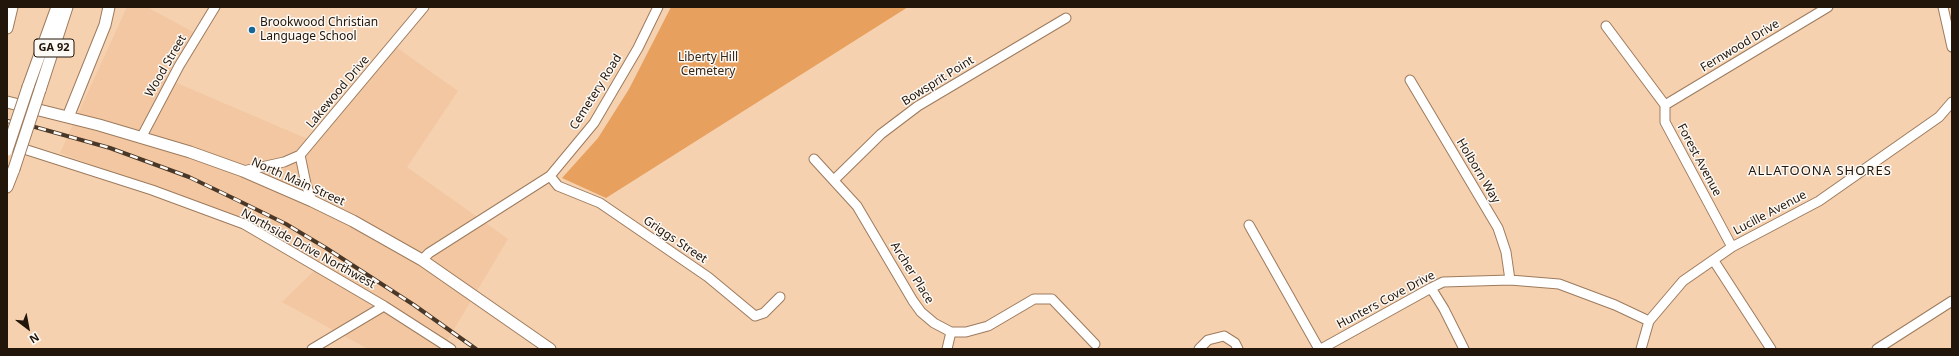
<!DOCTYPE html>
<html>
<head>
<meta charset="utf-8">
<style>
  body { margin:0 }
  #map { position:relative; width:1959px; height:356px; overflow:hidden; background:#f6d1b0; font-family:"Noto Sans",sans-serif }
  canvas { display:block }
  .frame { position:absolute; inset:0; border:8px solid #221509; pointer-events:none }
  .north { position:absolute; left:8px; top:308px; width:40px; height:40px; -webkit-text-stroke:3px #fdf9f5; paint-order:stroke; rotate:148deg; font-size:11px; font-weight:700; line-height:16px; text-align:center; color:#221509 }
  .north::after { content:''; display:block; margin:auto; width:14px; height:18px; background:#221509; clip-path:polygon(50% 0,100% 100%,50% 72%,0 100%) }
</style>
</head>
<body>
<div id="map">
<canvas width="1959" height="356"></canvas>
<div class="frame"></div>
<div class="north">N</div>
</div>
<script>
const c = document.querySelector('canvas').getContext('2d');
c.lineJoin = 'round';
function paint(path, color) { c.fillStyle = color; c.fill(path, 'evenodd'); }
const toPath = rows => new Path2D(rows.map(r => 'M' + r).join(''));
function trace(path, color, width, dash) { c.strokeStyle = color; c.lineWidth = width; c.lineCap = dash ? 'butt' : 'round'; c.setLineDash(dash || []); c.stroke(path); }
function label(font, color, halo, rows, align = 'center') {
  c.font = font + ' "Noto Sans",sans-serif'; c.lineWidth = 3; c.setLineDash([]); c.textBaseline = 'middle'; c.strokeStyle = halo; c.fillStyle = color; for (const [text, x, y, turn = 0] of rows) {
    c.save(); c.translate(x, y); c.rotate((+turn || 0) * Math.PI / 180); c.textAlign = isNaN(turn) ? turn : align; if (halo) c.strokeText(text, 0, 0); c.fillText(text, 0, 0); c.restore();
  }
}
paint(toPath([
  [127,7,147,7,193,32,165,78,317,143,396,47,458,91,407,167,508,239,442,349,368,349,282,302,320,265,144,184,60,153]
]), '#f2c7a1');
paint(toPath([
  [671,7,908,7,606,198,562,178,598,138,629,89]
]), '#e7a05e');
const minor = toPath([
  [1943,7,1952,47],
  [1606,26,1665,105,1665,122,1732,247],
  [1410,80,1498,228,1506,252,1510,280],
  [1665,105,1828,7],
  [141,138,179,66,215,7],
  [7,146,24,149,152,190,244,224,384,306,451,349],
  [300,155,306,184,312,201],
  [814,159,857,206,913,301,921,312,934,323,951,332,966,332,988,326,1034,299,1052,299,1095,344],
  [243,171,284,162,300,155,424,7],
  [550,176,558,186,600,203,708,277,755,316,764,313,780,297],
  [834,180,881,134,918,106,1066,18],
  [1249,225,1319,349],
  [422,260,429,253,550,176,594,123,638,48,658,7],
  [1714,261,1771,349],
  [1431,288,1444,309,1464,349],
  [312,349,384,306],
  [947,349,951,332],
  [1199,349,1208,340,1224,336,1235,343,1238,349],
  [1321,349,1431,288,1443,282,1510,280,1559,284,1615,305,1649,321],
  [1641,349,1649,321,1683,281,1732,247,1819,201,1939,117,1952,102],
  [1877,349,1952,301]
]);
const major = toPath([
  [7,28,12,7],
  [28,87,57,7],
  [40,90,67,7],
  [7,102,99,125,190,152,243,171,312,201,353,221,422,260,550,349],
  [68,117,105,25,109,7],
  [7,187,14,169]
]);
trace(minor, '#9d7b5d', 11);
trace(major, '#9d7b5d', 13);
trace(minor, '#fff', 9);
trace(major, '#fff', 11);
const rail = toPath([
  [7,121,35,127,110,148,189,177,237,200,286,224,326,248,414,305,476,349]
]);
trace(rail, '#493727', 4);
trace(rail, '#fdf9f5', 2.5, [8]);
const majorBridge = toPath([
  [7,150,28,87],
  [14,169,40,90]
]);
trace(majorBridge, '#9d7b5d', 13, []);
trace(majorBridge, '#fff', 11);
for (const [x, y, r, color] of [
  [252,30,4,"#176698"]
]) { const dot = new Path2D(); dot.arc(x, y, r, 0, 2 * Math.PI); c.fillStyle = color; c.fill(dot); trace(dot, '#fdf9f5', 1.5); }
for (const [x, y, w] of [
  [54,48,40]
]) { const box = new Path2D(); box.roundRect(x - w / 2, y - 9, w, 18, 3); c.fillStyle = '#fdf9f5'; c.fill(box); trace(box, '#221509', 1); }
label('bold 11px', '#221509', null, [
  ["GA 92",54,48]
]);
label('12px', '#221509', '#fdf9f5', [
  ["Brookwood Christian",260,23],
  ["Language School",260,37]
], 'left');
label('12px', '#221509', '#fdf9f5', [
  ["Fernwood Drive",1740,46,-31],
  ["Wood Street",166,66,-60],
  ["Bowsprit Point",938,81,-32],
  ["Lakewood Drive",338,92,-50],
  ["Cemetery Road",596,92,-58],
  ["Forest Avenue",1699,160,62],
  ["Holborn Way",1478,171,59],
  ["North Main Street",298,182,24],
  ["Lucille Avenue",1770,213,-28],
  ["Griggs Street",675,240,34],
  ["Northside Drive Northwest",308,249,29],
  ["Archer Place",912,273,58],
  ["Hunters Cove Drive",1386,300,-28]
]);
label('12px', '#372514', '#fdf9f5', [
  ["Liberty Hill",708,58],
  ["Cemetery",708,72]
]);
c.letterSpacing = '1px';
label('13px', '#221509', '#fdf9f5', [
  ["ALLATOONA SHORES",1820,171]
]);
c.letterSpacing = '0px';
</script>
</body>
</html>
